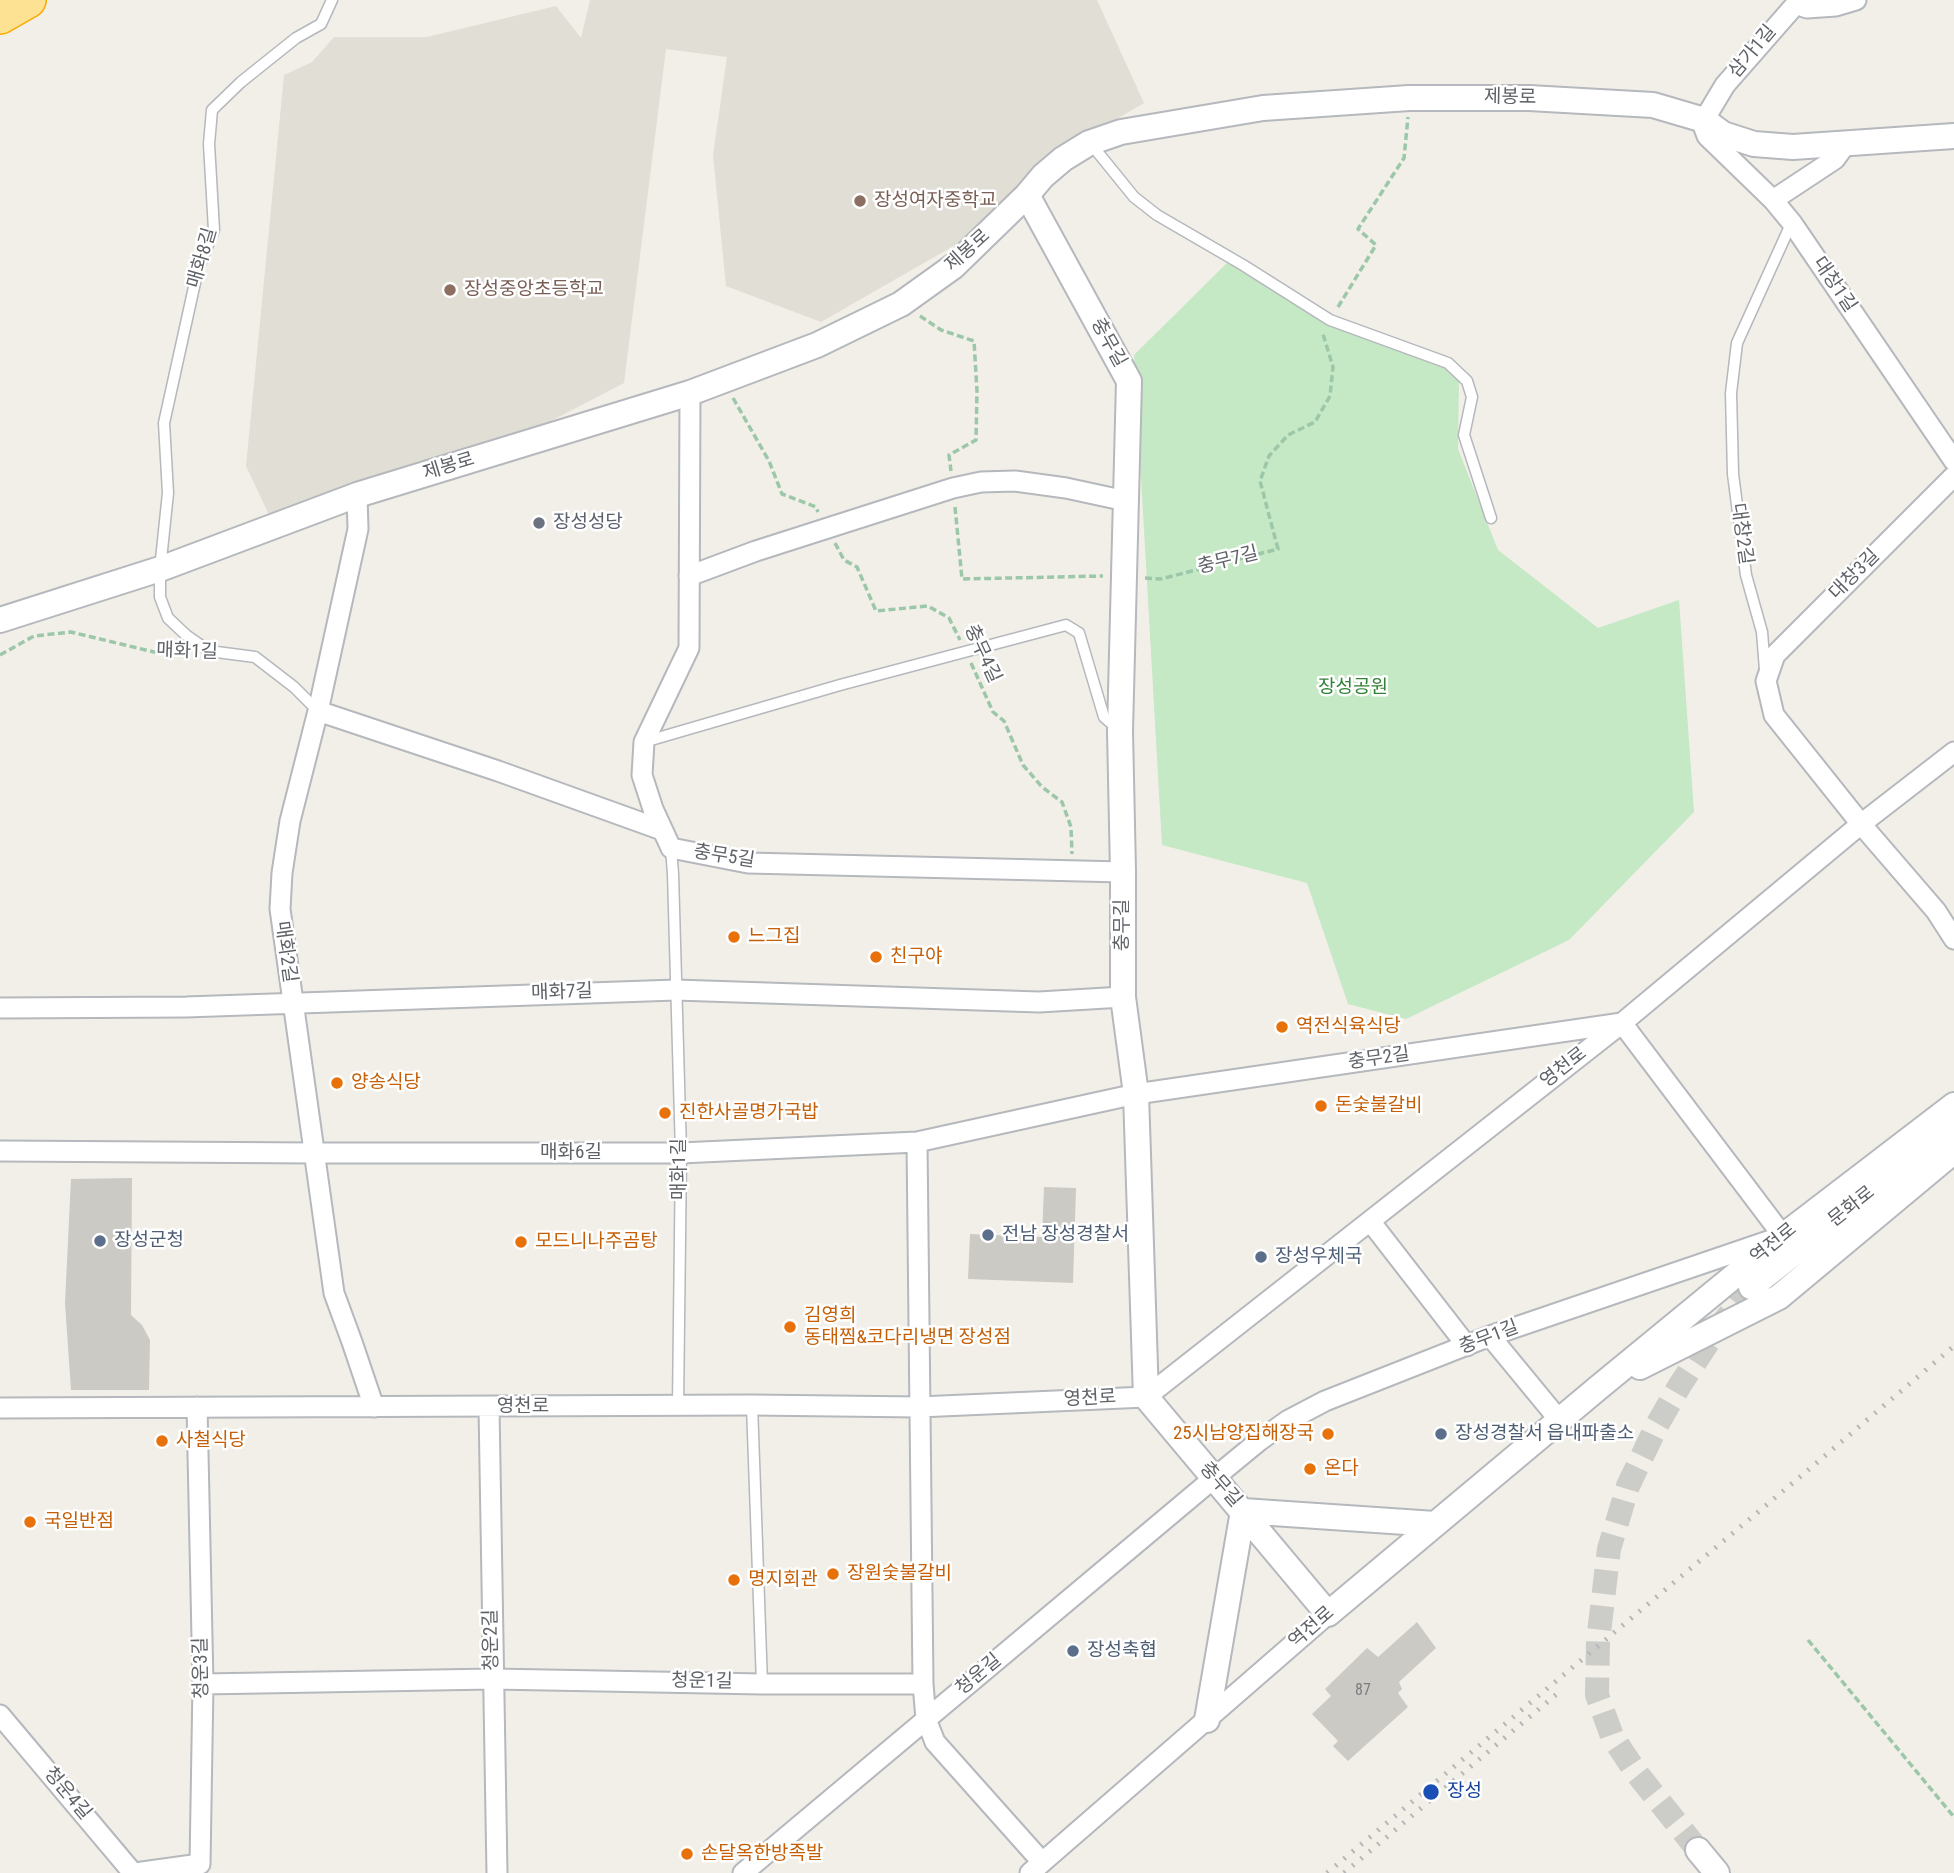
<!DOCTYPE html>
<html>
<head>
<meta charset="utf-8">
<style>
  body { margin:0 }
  canvas { display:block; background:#f1efe8 }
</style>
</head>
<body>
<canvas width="1954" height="1873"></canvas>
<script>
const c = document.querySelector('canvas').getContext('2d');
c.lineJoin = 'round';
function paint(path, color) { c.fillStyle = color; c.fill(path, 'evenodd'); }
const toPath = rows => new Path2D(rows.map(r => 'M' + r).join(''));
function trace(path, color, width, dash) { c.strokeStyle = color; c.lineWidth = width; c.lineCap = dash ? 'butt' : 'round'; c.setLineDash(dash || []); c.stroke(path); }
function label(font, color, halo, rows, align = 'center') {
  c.font = font + ' "Roboto Condensed","Noto Sans KR",sans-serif'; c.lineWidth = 5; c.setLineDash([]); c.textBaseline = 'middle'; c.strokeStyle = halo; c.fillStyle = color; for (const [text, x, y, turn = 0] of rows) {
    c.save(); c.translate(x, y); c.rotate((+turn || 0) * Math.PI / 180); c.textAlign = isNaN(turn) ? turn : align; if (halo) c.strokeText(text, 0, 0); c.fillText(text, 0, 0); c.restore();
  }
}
paint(toPath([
  [590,0,1097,0,1144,103,1074,144,1048,157,957,244,821,322,726,286,713,155,727,57,666,49,624,383,528,433,270,517,246,466,284,75,312,62,334,37,427,37,556,6,581,38]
]), '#e1ded6');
paint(toPath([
  [1231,259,1330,320,1459,374,1458,449,1498,550,1598,628,1679,600,1694,812,1569,940,1406,1019,1348,1004,1307,883,1162,845,1134,355]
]), '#c5e8c5');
paint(toPath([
  [132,1178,131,1315,142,1325,150,1340,149,1390,71,1390,65,1303,71,1179],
  [1044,1187,1076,1188,1073,1283,968,1279,970,1234,1042,1237],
  [1417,1622,1436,1648,1399,1682,1402,1689,1398,1693,1408,1707,1348,1761,1333,1746,1338,1741,1312,1714,1331,1696,1325,1689,1367,1648,1378,1657]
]), '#cccac5');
trace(toPath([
  [1698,1850,1635,1771,1612,1736,1597,1695,1598,1641,1609,1549,1628,1486,1657,1425,1680,1385,1711,1338,1751,1287]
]), '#ccccc8', 24, [24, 12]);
const service = toPath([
  [1091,144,1134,197,1157,215,1243,265,1330,320,1448,363,1467,381,1472,397,1464,435,1491,518],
  [1765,670,1762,632,1746,575,1733,474,1731,393,1737,343,1791,224],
  [318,711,294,687,255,657,209,651,186,635,168,618,160,597,160,569,168,493,164,423,198,269,214,230,209,144,212,110,241,82,296,38,321,24,332,0],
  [644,742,840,685,1066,625,1079,633,1104,717,1118,729],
  [671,848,673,874,681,1153,678,1406],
  [752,1405,762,1684]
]);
const minor = toPath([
  [1856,0,1836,6,1807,8,1796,4,1725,85,1704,120,1704,128,1707,136,1773,200,1792,223,1954,461],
  [1773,200,1835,159,1846,144],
  [690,393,689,648,644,742,642,775,653,809,671,848,748,863,1123,872],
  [1954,476,1775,655,1766,681,1774,715,1861,824,1936,911,1954,939],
  [357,495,358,529,318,711,290,821,282,873,280,909,334,1293,352,1342,374,1407],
  [689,576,756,551,953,488,981,482,1015,481,1066,488,1126,501],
  [318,711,498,771,662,830],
  [0,1008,186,1007,676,990,1039,1002,1123,997],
  [0,1151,314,1153,681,1153,917,1142,1136,1094,1622,1023,1783,1236,1490,1336,1325,1401,1287,1421,1259,1441,1214,1478,743,1873],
  [1370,1221,1467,1346],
  [1490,1336,1560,1421],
  [489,1407,497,1873],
  [0,1408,752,1405,919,1407,1146,1397,1622,1023,1861,824,1954,752],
  [203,1684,493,1679,762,1684,923,1684,917,1142],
  [923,1684,926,1719,935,1742,1042,1862],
  [0,1715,133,1873],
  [135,1873,200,1864,203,1684,197,1407],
  [1030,1873,1328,1614]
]);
const tertiary = toPath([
  [1027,195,1129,381,1120,731,1123,872,1123,997,1136,1094,1146,1397,1328,1614,1598,1388,1783,1236,1954,1105],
  [0,620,160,569,357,495,690,393,817,345,901,304,954,266,1027,195,1043,176,1063,159,1089,143,1121,132,1263,108,1409,98,1529,98,1653,105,1704,120,1723,134,1754,144,1793,147,1954,136],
  [1751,1287,1954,1127],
  [1640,1367,1779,1297,1954,1151],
  [1207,1720,1243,1511,1435,1524],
  [1698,1850,1717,1873]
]);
const motorway = toPath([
  [0,16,28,0]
]);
trace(service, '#b5b8bc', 13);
trace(minor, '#b5b8bc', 23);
trace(tertiary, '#b5b8bc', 28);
trace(motorway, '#f9ab00', 38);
trace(toPath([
  [1338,307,1376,245,1358,229,1404,158,1408,117],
  [920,316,941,330,974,341,977,391,976,440,949,455,951,471],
  [733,398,769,461,782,494,816,507,818,512],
  [955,507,962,579,1103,576],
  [835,543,844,560,857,567,876,611,928,606,949,618,960,640],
  [1145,578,1161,579,1278,549,1260,481,1269,456,1288,435,1315,422,1330,396,1333,367,1323,334,1324,333],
  [0,655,34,636,71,632,154,652,187,651],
  [971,663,993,712,1004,721,1023,765,1042,787,1062,802,1071,827,1072,854],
  [1808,1640,1954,1817]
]), '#9cc7a9', 3.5, [7, 3.5]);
trace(service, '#fff', 10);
trace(minor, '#fff', 19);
trace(tertiary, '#fff', 24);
trace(motorway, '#fde293', 35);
trace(toPath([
  [1327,1873,1807,1471,1954,1346],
  [1344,1873,1558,1693]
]), '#b6b7b8', 5, [2, 9]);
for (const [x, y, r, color] of [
  [860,201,7,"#8d6e63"],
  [450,290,7,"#8d6e63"],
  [539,523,7,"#6b7280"],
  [734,937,7,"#e8710a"],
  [876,957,7,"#e8710a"],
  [1282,1027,7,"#e8710a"],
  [337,1083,7,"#e8710a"],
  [1321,1106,7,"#e8710a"],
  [665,1113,7,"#e8710a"],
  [988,1235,7,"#5c6f8a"],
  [100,1241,7,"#5c6f8a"],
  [521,1242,7,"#e8710a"],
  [1261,1257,7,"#5c6f8a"],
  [790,1327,7,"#e8710a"],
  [1328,1434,7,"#e8710a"],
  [1441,1434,7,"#5c6f8a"],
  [162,1441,7,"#e8710a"],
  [1310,1469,7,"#e8710a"],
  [30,1522,7,"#e8710a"],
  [833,1574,7,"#e8710a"],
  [734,1580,7,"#e8710a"],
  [1073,1651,7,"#5c6f8a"],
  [1431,1792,9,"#1a4fb4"],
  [687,1854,7,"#e8710a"]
]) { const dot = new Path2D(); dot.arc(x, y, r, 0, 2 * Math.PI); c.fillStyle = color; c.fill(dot); trace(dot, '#fff', 2.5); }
label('16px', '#7a7d7f', null, [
  ["87",1363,1691]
]);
label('19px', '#5f6368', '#fff', [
  ["삼가1길",1753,52,-50],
  ["제봉로",1510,98,1],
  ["제봉로",968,251,-42],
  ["매화8길",203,258,-74],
  ["대창1길",1834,285,56],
  ["충무길",1108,343,61],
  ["제봉로",449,467,-17],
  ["대창2길",1741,534,82],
  ["충무7길",1228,561,-14],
  ["대창3길",1855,575,-45],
  ["매화1길",187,652,2],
  ["충무4길",982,654,65],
  ["충무5길",724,857,9],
  ["충무길",1123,925,-90],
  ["매화2길",285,952,82],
  ["매화7길",562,993,-2],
  ["충무2길",1379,1059,-8],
  ["영천로",1564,1068,-38],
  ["매화6길",571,1153],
  ["매화1길",680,1169,-90],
  ["문화로",1852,1207,-38],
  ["역전로",1774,1244,-39],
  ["충무1길",1489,1338,-21],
  ["영천로",1090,1399,-3],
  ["영천로",523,1407],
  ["충무길",1220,1485,49],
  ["역전로",1312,1628,-41],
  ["청운2길",492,1640,-91],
  ["청운3길",202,1668,-91],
  ["청운길",979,1675,-40],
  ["청운1길",702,1682,1],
  ["청운4길",67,1794,50]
]);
label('19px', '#785e54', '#fff', [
  ["장성여자중학교",874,201],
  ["장성중앙초등학교",464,290]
], 'left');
label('19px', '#5b616d', '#fff', [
  ["장성성당",553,523]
], 'left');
label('19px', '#348238', '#fff', [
  ["장성공원",1353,688]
]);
label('19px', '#c56008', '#fff', [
  ["느그집",748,937],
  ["친구야",890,957],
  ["역전식육식당",1296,1027],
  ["양송식당",351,1083],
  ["돈숯불갈비",1335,1106],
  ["진한사골명가국밥",679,1113],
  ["모드니나주곰탕",535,1242],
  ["김영희",804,1316],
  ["동태찜&코다리냉면 장성점",804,1338],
  ["25시남양집해장국",1314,1434,"right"],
  ["사철식당",176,1441],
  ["온다",1324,1469],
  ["국일반점",44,1522],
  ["장원숯불갈비",847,1574],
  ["명지회관",748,1580],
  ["손달옥한방족발",701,1854]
], 'left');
label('19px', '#4e5e75', '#fff', [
  ["전남 장성경찰서",1002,1235],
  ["장성군청",114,1241],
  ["장성우체국",1275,1257],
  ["장성경찰서 읍내파출소",1455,1434],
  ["장성축협",1087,1651]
], 'left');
label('19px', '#164399', '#fff', [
  ["장성",1447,1792]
], 'left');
</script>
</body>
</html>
